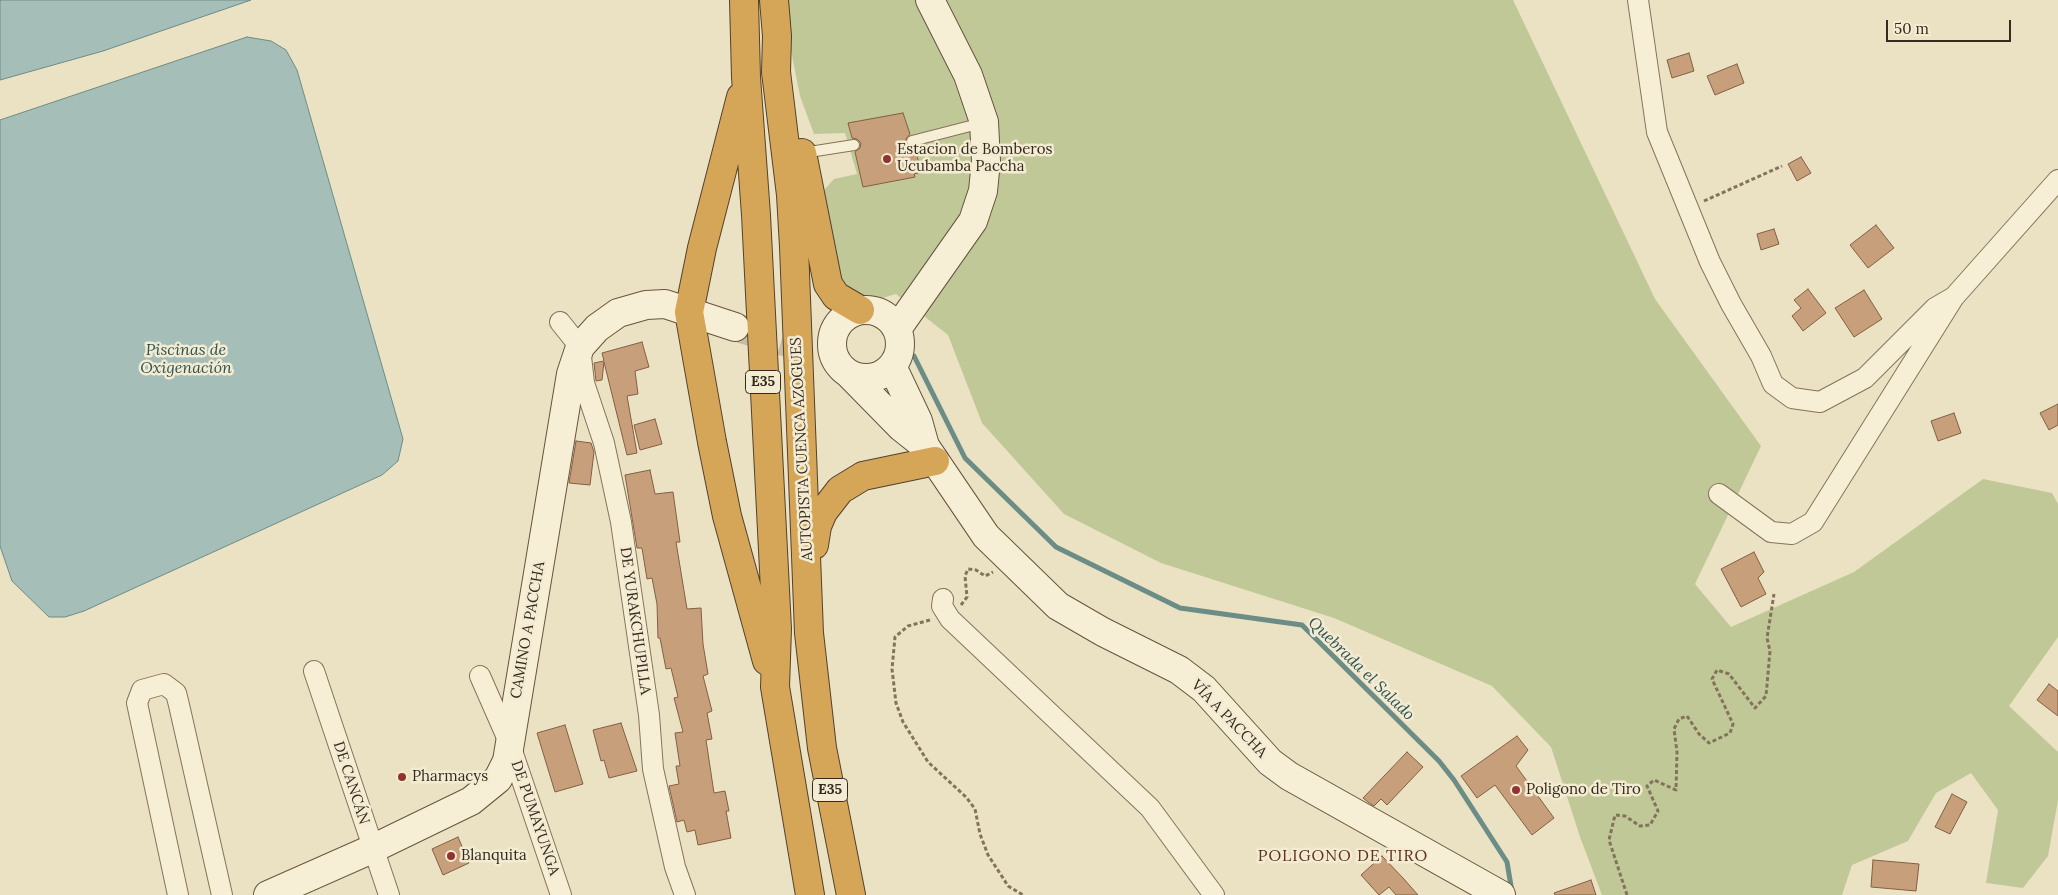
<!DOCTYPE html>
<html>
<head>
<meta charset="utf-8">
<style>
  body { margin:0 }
  #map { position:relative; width:2058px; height:895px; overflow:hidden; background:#ebe2c3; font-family:Lora,serif }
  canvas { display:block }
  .scale { position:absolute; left:1886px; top:20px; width:125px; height:22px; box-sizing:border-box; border:2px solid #352a1e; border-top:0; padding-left:6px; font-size:15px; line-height:18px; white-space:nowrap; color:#352a1e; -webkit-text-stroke:4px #f3ebd2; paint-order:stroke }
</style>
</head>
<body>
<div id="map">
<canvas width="2058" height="895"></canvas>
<div class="scale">50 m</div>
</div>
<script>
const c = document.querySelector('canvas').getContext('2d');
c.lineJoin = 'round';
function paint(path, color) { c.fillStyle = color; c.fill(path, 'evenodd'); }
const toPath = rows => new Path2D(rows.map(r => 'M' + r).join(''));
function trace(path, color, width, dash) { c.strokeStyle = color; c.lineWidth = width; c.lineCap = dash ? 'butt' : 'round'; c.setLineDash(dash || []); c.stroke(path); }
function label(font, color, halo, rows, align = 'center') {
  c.font = font + ' Lora,serif'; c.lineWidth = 5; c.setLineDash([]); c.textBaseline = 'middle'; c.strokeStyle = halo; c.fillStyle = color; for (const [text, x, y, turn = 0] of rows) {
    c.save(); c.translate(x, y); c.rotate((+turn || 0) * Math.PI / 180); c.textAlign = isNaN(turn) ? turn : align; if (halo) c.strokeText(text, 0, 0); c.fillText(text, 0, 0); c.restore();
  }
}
paint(toPath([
  [785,0,1513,0,1655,299,1761,446,1695,584,1731,627,1854,572,1983,479,2052,493,2058,504,2058,637,2009,706,2058,752,2058,800,2048,856,2023,888,1986,883,1998,810,1971,773,1936,793,1908,841,1852,865,1842,895,1602,895,1580,837,1551,747,1492,686,1334,618,1161,563,1064,514,982,423,948,335,896,294,879,299,863,297,840,284,825,198,825,189,834,179,857,174,845,133,814,134,800,96,788,36]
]), '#c0c898');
const water = toPath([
  [0,0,251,0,103,51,0,80,0,0],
  [247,37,271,41,286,50,297,70,403,439,398,461,382,475,84,611,65,617,49,617,12,581,0,546,0,120,247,37]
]);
paint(water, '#a5beb8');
trace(water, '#6c8c86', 1);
trace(toPath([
  [914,356,965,458,1056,547,1180,608,1302,625,1439,761,1454,780,1507,862,1512,892]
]), '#6c8c86', 5);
const building = toPath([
  [1689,53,1694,71,1672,78,1667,60,1689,53],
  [1737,64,1744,83,1715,95,1707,76,1737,64],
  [903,113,910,134,906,139,906,143,910,147,914,147,922,172,914,174,915,177,863,187,855,152,860,148,861,143,857,139,852,138,848,123,903,113],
  [1801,157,1811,173,1797,181,1788,164,1801,157],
  [1876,225,1894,248,1868,268,1850,245,1876,225],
  [1774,229,1779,244,1761,250,1757,234,1774,229],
  [1808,289,1826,313,1803,331,1792,316,1801,308,1794,300,1808,289],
  [1864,290,1882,319,1854,337,1835,308,1864,290],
  [642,342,649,367,635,371,638,394,627,396,637,453,627,455,604,362,602,380,596,381,594,363,604,361,602,353,642,342],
  [2058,404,2058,425,2049,430,2040,413,2058,404],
  [1954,413,1961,433,1938,441,1931,421,1954,413],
  [655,419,662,444,640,450,634,425,655,419],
  [576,441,591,443,594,452,590,485,569,483,576,441],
  [650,470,655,494,673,492,680,542,676,542,687,609,701,608,703,644,708,674,703,676,712,711,707,713,712,739,706,740,714,793,725,791,729,811,726,811,731,838,698,845,695,830,687,832,684,820,677,822,669,786,679,784,676,766,680,766,675,733,683,732,674,698,678,697,671,668,666,669,660,638,658,638,657,604,652,578,647,579,642,548,637,548,625,475,650,470],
  [1754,552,1764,572,1758,578,1766,594,1741,607,1721,569,1754,552],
  [2049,684,2058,691,2058,716,2037,700,2049,684],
  [621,723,637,771,609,778,604,760,601,761,593,730,621,723],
  [565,725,583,784,555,792,537,733,565,725],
  [1517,736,1528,750,1516,766,1554,818,1532,835,1495,785,1477,798,1461,776,1517,736],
  [1407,752,1423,767,1387,805,1381,799,1374,806,1368,802,1363,798,1407,752],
  [1952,794,1967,802,1950,834,1935,827,1952,794],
  [458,837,469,863,443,875,432,849,458,837],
  [1382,856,1403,878,1418,895,1396,895,1389,887,1379,895,1361,875,1382,856],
  [1873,860,1919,864,1916,891,1871,887,1873,860],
  [1591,880,1596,895,1555,895,1554,893,1591,880]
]);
paint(building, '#c79f7b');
trace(building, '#825f42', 1);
trace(toPath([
  [741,329,810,350]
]), '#c7bda2', 28, [28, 14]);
const lane = toPath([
  [912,141,982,123],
  [803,153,854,145]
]);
const street = toPath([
  [1638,0,1657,132,1710,262,1731,304,1761,356,1773,384,1792,398,1820,402,1865,378,1935,308,1954,297],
  [560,322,580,347,584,383,604,443,621,522,649,715,653,769,675,867,685,895],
  [1719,494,1771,532,1792,534,1813,522,1954,297,2058,180],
  [943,599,942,606,950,619,1150,808,1214,895],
  [314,671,389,895],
  [480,676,509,742,561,895],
  [178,895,137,703,142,690,164,684,176,693,179,705,222,895]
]);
const secondary = toPath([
  '832 344a34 34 0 1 1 68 0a34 34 0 1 1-68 0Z',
  [897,329,973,221,983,191,986,161,984,122,968,75,930,0],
  [892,366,918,421,925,446],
  [850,375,901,427,925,446,986,536,1058,606,1103,632,1179,670,1204,689,1270,762,1289,776,1501,895],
  [268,895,372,849,471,801,498,779,507,761,571,374,580,347,597,328,618,313,646,305,665,304,735,327]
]);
const highway = toPath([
  [744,0,746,77,756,215,777,629,775,687,810,895],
  [774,0,777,36,776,72,791,195,794,247,809,633,822,748,851,895],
  [741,97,702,248,689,312,712,442,727,516,767,661],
  [802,153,828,284,836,296,860,310],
  [814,545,817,526,823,512,840,490,863,476,935,461]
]);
trace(lane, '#84735b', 12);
trace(street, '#84735b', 22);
trace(secondary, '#66543e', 30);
trace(highway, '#52412f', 30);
trace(toPath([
  [1704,201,1782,166],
  [961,605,967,597,965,576,968,569,976,570,985,576,993,572],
  [930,620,908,626,895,637,892,669,896,703,903,722,928,762,966,797,975,809,980,834,988,855,1003,878,1008,886,1023,895],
  [1627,895,1609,840,1615,815,1625,816,1640,826,1650,825,1658,811,1647,786,1654,780,1676,790,1677,752,1674,729,1679,719,1687,716,1699,734,1709,743,1730,733,1733,724,1712,679,1717,670,1729,674,1755,708,1766,696,1770,651,1767,638,1774,594]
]), '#84735b', 3, [4, 2.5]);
trace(lane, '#f7efd5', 10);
trace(street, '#f7efd5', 20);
trace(secondary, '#f7efd5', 28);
trace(highway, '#d6a658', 28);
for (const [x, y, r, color] of [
  [887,159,5,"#8f342e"],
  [402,777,5,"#8f342e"],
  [1516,790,5,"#8f342e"],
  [451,856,5,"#8f342e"]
]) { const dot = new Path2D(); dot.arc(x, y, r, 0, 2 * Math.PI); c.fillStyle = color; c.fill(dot); trace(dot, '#f3ebd2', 2); }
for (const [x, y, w] of [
  [763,382,35],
  [830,790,35]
]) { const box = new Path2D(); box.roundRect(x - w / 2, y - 11.5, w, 23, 4); c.fillStyle = '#f3ebd2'; c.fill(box); trace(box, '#352a1e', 1); }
label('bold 14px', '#352a1e', null, [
  ["E35",763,382],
  ["E35",830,790]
]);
label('15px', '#352a1e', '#f3ebd2', [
  ["Estacion de Bomberos",897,150],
  ["Ucubamba Paccha",897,167],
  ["Pharmacys",412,777],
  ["Poligono de Tiro",1526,790],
  ["Blanquita",461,856]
], 'left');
label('15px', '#352a1e', '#f3ebd2', [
  ["AUTOPISTA CUENCA AZOGUES",802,449,-93],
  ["DE YURAKCHUPILLA",635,621,82],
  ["CAMINO A PACCHA",528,630,-80],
  ["VÍA A PACCHA",1229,719,46],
  ["DE CANCÁN",351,783,72],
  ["DE PUMAYUNGA",535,818,71]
]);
label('italic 16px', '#2e5454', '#f3ebd2', [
  ["Piscinas de",186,350],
  ["Oxigenación",186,368],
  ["Quebrada el Salado",1361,669,44]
]);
c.letterSpacing = '1px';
label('16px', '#5f3120', '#f3ebd2', [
  ["POLIGONO DE TIRO",1343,856]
]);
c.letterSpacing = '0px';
</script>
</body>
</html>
